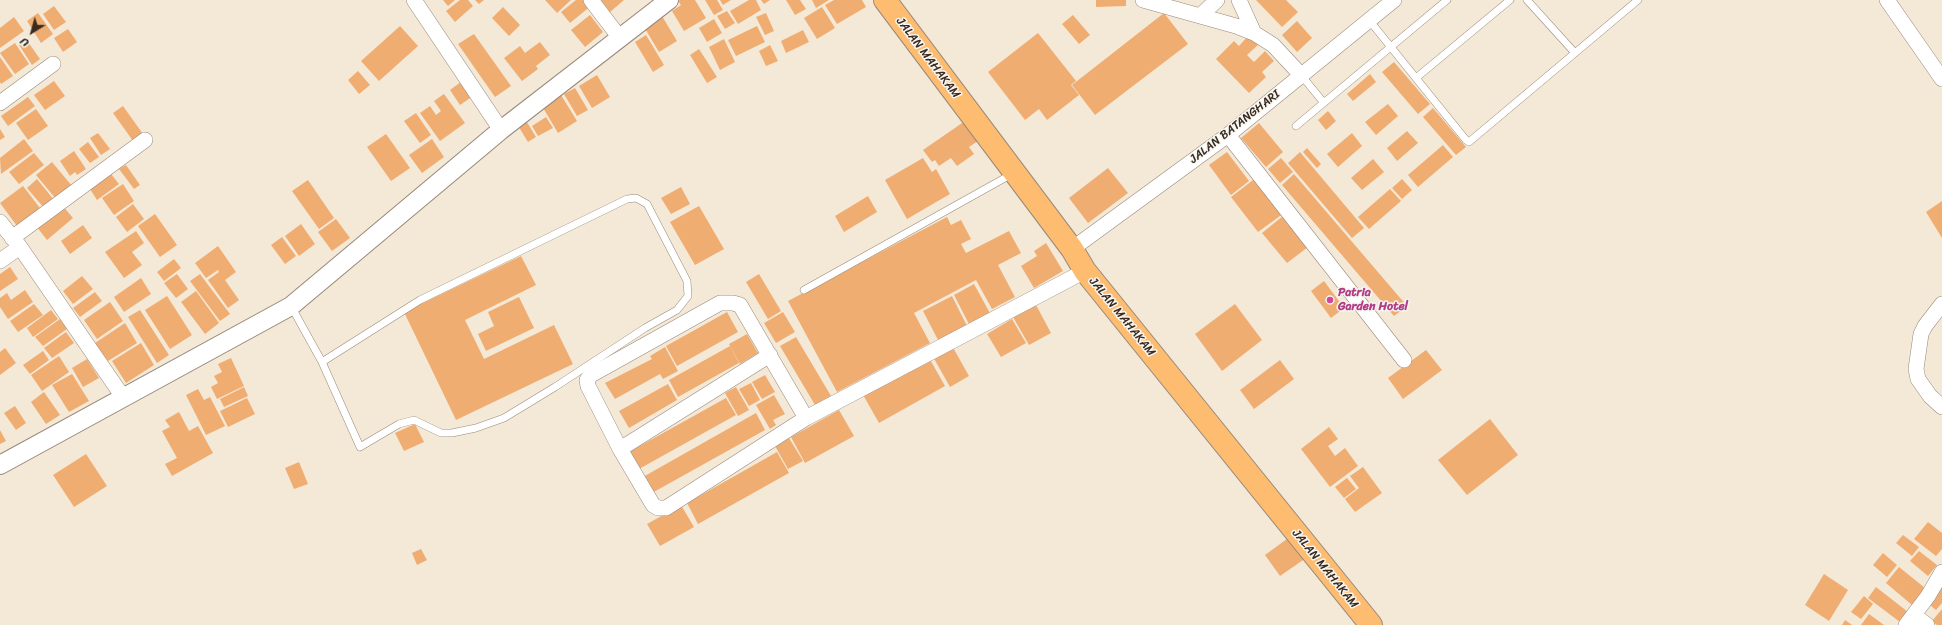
<!DOCTYPE html>
<html>
<head>
<meta charset="utf-8">
<style>
  body { margin:0 }
  #map { position:relative; width:1942px; height:625px; overflow:hidden; background:#f4e8d7; font-family:Sriracha,sans-serif }
  canvas { display:block }
  .north { position:absolute; left:12px; top:12px; width:40px; height:40px; -webkit-text-stroke:3px #f6f6f2; paint-order:stroke; rotate:217deg; font-size:11px; font-weight:700; line-height:16px; text-align:center; color:#3b2a1e }
  .north::after { content:''; display:block; margin:auto; width:14px; height:18px; background:#3b2a1e; clip-path:polygon(50% 0,100% 100%,50% 72%,0 100%) }
</style>
</head>
<body>
<div id="map">
<canvas width="1942" height="625"></canvas>
<div class="north">U</div>
</div>
<script>
const c = document.querySelector('canvas').getContext('2d');
c.lineJoin = 'round';
function paint(path, color) { c.fillStyle = color; c.fill(path, 'evenodd'); }
const toPath = rows => new Path2D(rows.map(r => 'M' + r).join(''));
function trace(path, color, width, dash) { c.strokeStyle = color; c.lineWidth = width; c.lineCap = dash ? 'butt' : 'round'; c.setLineDash(dash || []); c.stroke(path); }
function label(font, color, halo, rows, align = 'center') {
  c.font = font + ' Sriracha,sans-serif'; c.lineWidth = 3; c.setLineDash([]); c.textBaseline = 'middle'; c.strokeStyle = halo; c.fillStyle = color; for (const [text, x, y, turn = 0] of rows) {
    c.save(); c.translate(x, y); c.rotate((+turn || 0) * Math.PI / 180); c.textAlign = isNaN(turn) ? turn : align; if (halo) c.strokeText(text, 0, 0); c.fillText(text, 0, 0); c.restore();
  }
}
paint(toPath([
  [443,0,455,0,448,6],
  [460,0,468,0,473,6,455,22,446,11],
  [475,0,484,0,479,4],
  [545,0,571,0,557,13],
  [576,0,588,0,592,5,570,23,561,12],
  [601,0,624,0,610,12],
  [680,0,695,0,706,18,684,31,672,11,681,5,678,1],
  [705,0,717,0,723,10,714,15],
  [720,0,731,0,723,5],
  [749,0,756,0,761,10,738,24,730,11],
  [761,0,770,0,764,4],
  [786,0,800,0,806,9,795,15],
  [812,0,829,0,816,8],
  [834,0,862,0,866,7,837,24,825,5],
  [1096,0,1126,0,1126,6,1096,7],
  [1256,0,1286,0,1298,12,1282,27],
  [54,6,66,22,54,30,43,14],
  [503,7,520,25,509,36,492,18],
  [822,7,835,28,817,39,804,18],
  [727,11,735,23,725,29,717,16],
  [38,13,53,34,41,43,27,21],
  [766,13,774,31,765,35,756,17],
  [1164,13,1188,44,1095,115,1072,85],
  [590,15,603,32,585,47,571,30],
  [1073,15,1090,35,1079,44,1062,24],
  [662,16,677,41,659,52,644,27],
  [14,17,24,31,0,48,0,28],
  [714,19,722,33,707,42,699,28],
  [1297,21,1312,38,1297,52,1282,35],
  [400,26,418,46,379,81,361,61],
  [757,26,765,42,736,56,728,40],
  [68,29,77,42,63,52,54,38],
  [803,30,809,42,786,53,781,41],
  [1038,33,1076,81,1071,85,1079,95,1047,120,1039,109,1025,120,988,72],
  [474,34,511,86,495,97,458,44],
  [646,35,664,65,653,72,635,42],
  [1249,35,1258,45,1247,55,1254,62,1265,51,1274,61,1262,72,1266,77,1249,93,1216,59,1234,41,1239,46],
  [26,39,40,59,32,65,19,45],
  [724,39,735,62,720,70,709,47],
  [540,42,550,55,536,66,538,69,522,81,504,58,520,46,525,53],
  [15,43,29,64,15,74,0,53],
  [770,45,778,61,766,66,759,51],
  [699,49,717,77,707,83,690,55],
  [0,57,13,76,1,84,0,82],
  [1394,62,1430,104,1418,114,1382,72],
  [358,71,370,85,359,94,348,80],
  [1370,74,1376,82,1353,101,1347,94],
  [597,75,610,97,592,108,579,86],
  [465,79,476,94,460,105,450,90],
  [54,81,65,96,45,110,34,95],
  [575,88,588,110,577,116,564,94],
  [444,94,465,123,440,141,420,113,430,106,436,115,441,111,434,101],
  [561,95,577,121,558,133,542,106],
  [28,97,35,106,8,126,1,116],
  [1388,104,1398,116,1376,135,1365,122],
  [123,106,143,134,133,141,113,113],
  [1433,108,1466,147,1456,155,1423,117],
  [36,109,48,126,28,140,16,123],
  [1328,111,1336,121,1326,130,1318,120],
  [416,113,431,135,420,143,404,121],
  [546,117,553,128,538,136,532,126],
  [525,119,536,137,528,142,517,124],
  [965,121,978,141,969,147,974,154,957,166,951,158,939,166,935,160,932,162,923,150],
  [1259,123,1283,152,1266,167,1241,138],
  [0,129,5,137,0,140],
  [1407,131,1418,143,1397,161,1387,148],
  [98,133,110,149,101,155,90,138],
  [1352,133,1362,146,1338,167,1327,154],
  [386,134,410,168,391,181,367,147],
  [24,139,33,151,1,174,0,158],
  [432,139,444,157,422,173,409,155],
  [88,142,99,157,90,163,79,149],
  [1443,145,1453,157,1418,187,1408,175],
  [1307,148,1321,164,1317,168,1303,152],
  [74,151,86,169,77,175,75,172,70,176,60,161],
  [1227,152,1249,181,1231,195,1209,165],
  [1300,152,1364,228,1352,238,1288,163],
  [34,153,44,165,19,184,9,172],
  [923,158,932,172,936,169,950,194,907,219,885,180],
  [1281,158,1293,172,1280,183,1268,169],
  [1373,159,1384,172,1362,190,1351,178],
  [52,162,72,186,56,199,36,175],
  [126,165,140,185,134,189,119,169],
  [1108,168,1128,193,1088,223,1069,198],
  [111,174,119,184,97,200,90,189],
  [1294,174,1407,306,1394,316,1282,185],
  [1257,177,1284,213,1258,232,1231,197],
  [37,179,54,200,44,208,27,188],
  [1402,179,1412,190,1402,199,1392,188],
  [308,180,334,218,319,229,292,191],
  [123,184,134,201,114,215,102,198],
  [23,186,43,212,20,230,0,203],
  [681,187,690,204,671,214,661,198],
  [1390,189,1401,201,1369,229,1358,217],
  [868,196,877,212,844,232,835,216],
  [1942,201,1942,238,1926,212],
  [133,204,144,219,127,232,116,217],
  [62,205,73,218,47,240,36,226],
  [699,206,724,249,695,265,670,222],
  [155,214,177,245,160,257,138,226],
  [1283,216,1308,247,1287,263,1262,233],
  [947,217,951,225,961,220,971,239,961,244,966,253,1009,231,1021,253,998,265,1015,297,992,309,976,280,914,313,930,343,837,392,788,301],
  [336,219,350,238,332,251,318,232],
  [301,224,315,244,299,256,285,236],
  [83,225,92,238,70,254,61,241],
  [136,231,144,243,132,252,142,265,124,278,105,252],
  [282,237,296,256,285,264,271,245],
  [1046,243,1063,271,1034,288,1021,266,1037,256,1034,251],
  [218,246,236,272,225,280,239,300,228,308,208,280,219,272,218,270,206,278,195,263],
  [521,256,536,285,465,320,484,359,554,325,573,364,456,420,404,312],
  [174,259,181,268,164,281,157,272],
  [10,267,18,279,0,291,0,274],
  [177,274,188,289,176,298,164,283],
  [200,274,230,314,220,321,190,281],
  [759,274,781,311,768,319,746,282],
  [82,276,93,289,73,304,63,291],
  [141,278,151,294,124,312,114,297],
  [1324,281,1344,308,1331,318,1311,291],
  [974,284,991,315,970,326,954,295],
  [25,290,33,302,8,319,0,307,0,298,7,293,11,300],
  [196,291,219,323,205,334,181,302],
  [95,292,102,301,80,317,73,308],
  [167,296,192,335,170,349,145,310],
  [952,296,967,326,938,340,923,311],
  [519,297,534,328,486,351,478,334,494,326,488,312],
  [110,302,123,321,97,339,84,320],
  [34,304,43,315,18,332,10,321],
  [1235,304,1262,340,1222,371,1195,334],
  [1036,305,1051,333,1029,345,1013,317],
  [51,310,58,319,33,337,27,328],
  [140,310,169,355,157,363,128,317],
  [727,312,738,332,677,366,666,346],
  [783,312,795,332,776,343,764,323],
  [60,319,67,329,43,346,35,337],
  [1012,319,1026,343,1001,357,987,334],
  [125,323,137,343,108,361,95,343],
  [66,332,74,343,52,358,44,348],
  [747,334,758,353,740,364,729,344],
  [796,337,831,396,815,405,780,346],
  [141,343,154,365,126,383,112,361],
  [951,344,969,376,950,387,932,355],
  [730,346,739,363,678,397,669,380],
  [665,347,678,371,663,379,660,374,615,399,605,383,652,359,650,356],
  [5,348,16,363,0,375,0,352],
  [1426,350,1442,370,1403,399,1388,378],
  [43,351,49,360,30,374,23,365],
  [59,356,69,372,42,391,31,375],
  [928,356,945,386,879,423,862,393],
  [231,358,244,386,217,399,211,387,218,383,214,376,222,372,218,364],
  [87,359,99,378,83,387,72,368],
  [1280,360,1294,379,1254,409,1240,390],
  [72,374,89,401,69,412,52,385],
  [765,375,775,392,762,399,752,382],
  [751,383,760,400,749,406,739,389],
  [668,384,677,400,629,428,619,411],
  [244,387,248,396,224,407,220,399],
  [736,387,749,410,738,416,725,393],
  [198,389,204,400,210,397,225,426,206,435,186,395],
  [44,392,60,415,46,424,31,402],
  [774,395,785,414,773,420,776,425,770,429,756,405],
  [247,398,255,414,228,427,220,411],
  [726,398,736,415,639,469,629,452],
  [15,406,26,423,16,430,4,413],
  [839,410,854,436,805,463,791,437],
  [179,412,189,431,198,426,213,453,172,476,165,464,177,458,162,431,170,427,165,420],
  [756,413,765,430,652,493,643,477],
  [1490,419,1518,455,1467,495,1438,460],
  [415,424,424,442,404,451,395,433],
  [1329,427,1338,439,1328,446,1335,456,1345,448,1358,466,1330,487,1301,449],
  [0,430,6,441,0,444],
  [789,438,803,461,788,469,775,446],
  [777,452,789,473,698,524,687,503],
  [86,454,107,486,74,507,53,475],
  [299,462,308,484,294,489,285,468],
  [1363,467,1382,493,1355,512,1345,499,1359,488,1350,476],
  [1347,478,1356,489,1344,498,1335,487],
  [681,505,694,527,660,546,647,524],
  [1928,522,1942,533,1942,549,1936,556,1914,539],
  [1903,535,1919,547,1912,556,1896,543],
  [1291,536,1306,558,1280,576,1265,555],
  [421,549,427,560,417,565,412,553],
  [1919,551,1937,565,1928,576,1910,561],
  [1883,553,1897,565,1887,577,1873,565],
  [1899,567,1925,588,1912,605,1886,583],
  [1824,574,1848,590,1829,621,1805,605],
  [1942,583,1942,603,1936,610,1926,602],
  [1876,587,1908,612,1900,622,1868,598],
  [1864,596,1873,604,1861,619,1851,612],
  [1942,609,1942,625,1937,625,1932,621],
  [1869,614,1884,625,1861,625],
  [1845,620,1852,625,1842,625]
]), '#f0ad72');
const service = toPath([
  [1527,0,1575,53],
  [1369,20,1466,140,1469,142,1638,0],
  [1301,75,1324,103],
  [1416,78,1510,0],
  [1296,126,1447,0],
  [804,290,1012,174],
  [291,306,322,362,360,447,399,424,414,420,441,433,452,433,476,428,504,418,555,387,645,328,677,310,688,296,687,281,647,204,636,198,627,199,420,300,322,362]
]);
const minor = toPath([
  [414,0,501,130],
  [591,0,620,38],
  [1143,0,1236,26,1254,33,1273,45,1301,75],
  [1239,0,1254,33],
  [1887,0,1942,79],
  [1200,16,1217,0],
  [0,103,53,64],
  [1228,135,1404,360],
  [0,222,20,247,123,397],
  [12,238,145,140],
  [1072,249,1228,135,1394,0],
  [0,261,20,247],
  [1942,304,1925,326,1921,334,1916,369,1918,379,1930,396,1942,407],
  [806,418,740,305,733,303,720,303,591,375,587,380,588,386,620,449,653,505,658,508,666,508,806,418,1085,271],
  [620,449,770,355],
  [1914,615,1927,625],
  [1906,625,1928,596,1942,572]
]);
const tertiary = toPath([
  [0,465,291,306,501,130,669,0]
]);
const primary = toPath([
  [885,0,1072,249,1085,271,1371,625]
]);
trace(service, '#98897a', 8);
trace(minor, '#98897a', 16);
trace(tertiary, '#98897a', 20);
trace(primary, '#98897a', 24);
trace(service, '#fff', 7);
trace(minor, '#fff', 15);
trace(tertiary, '#fff', 18);
trace(primary, '#fdbc6f', 22);
for (const [x, y, r, color] of [
  [1330,300,4,"#d1479c"]
]) { const dot = new Path2D(); dot.arc(x, y, r, 0, 2 * Math.PI); c.fillStyle = color; c.fill(dot); trace(dot, '#f6f6f2', 1.5); }
label('12px', '#3b2a1e', '#f6f6f2', [
  ["JALAN MAHAKAM",928,58,53],
  ["JALAN BATANGHARI",1235,127,-38],
  ["JALAN MAHAKAM",1122,317,51],
  ["JALAN MAHAKAM",1325,569,51]
]);
label('bold 12px', '#b23c85', '#f6f6f2', [
  ["Patria",1338,293],
  ["Garden Hotel",1338,307]
], 'left');
</script>
</body>
</html>
